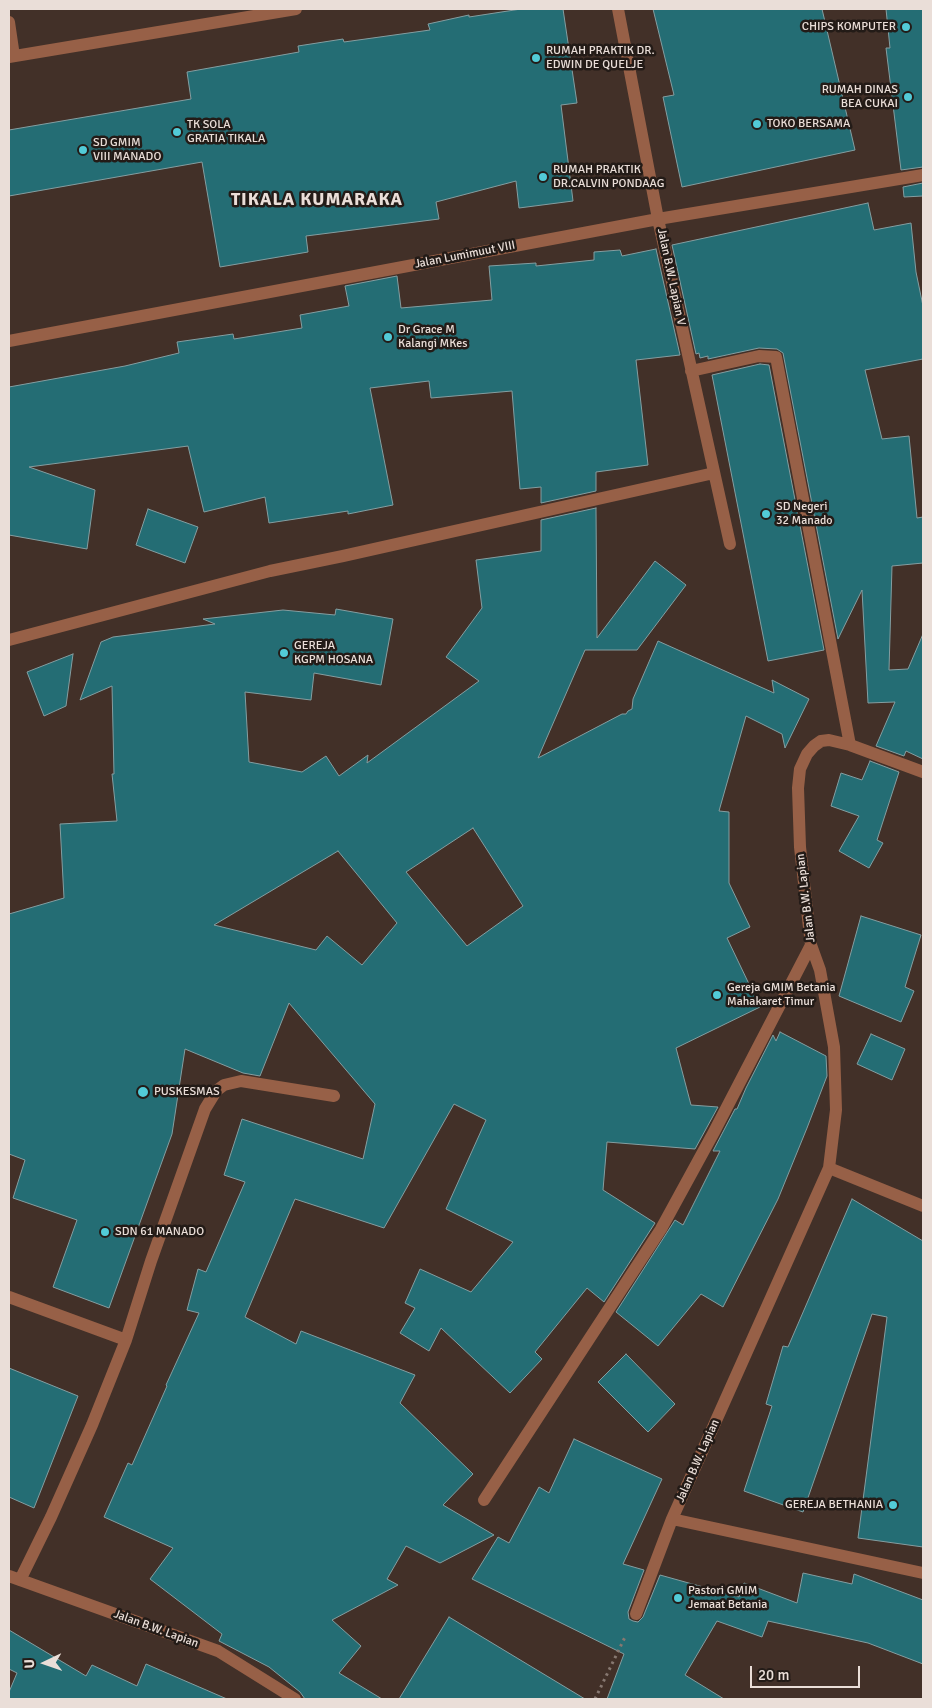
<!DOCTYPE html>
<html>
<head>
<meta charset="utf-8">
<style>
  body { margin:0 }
  #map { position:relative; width:932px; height:1708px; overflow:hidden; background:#423028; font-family:Signika,sans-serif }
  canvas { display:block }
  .frame { position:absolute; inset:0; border:10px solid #eaded8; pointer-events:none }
  .north { position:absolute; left:20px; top:1638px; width:50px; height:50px; -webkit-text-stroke:4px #231b17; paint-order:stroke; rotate:267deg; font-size:14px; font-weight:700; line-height:20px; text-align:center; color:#eaded8 }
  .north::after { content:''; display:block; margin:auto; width:18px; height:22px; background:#eaded8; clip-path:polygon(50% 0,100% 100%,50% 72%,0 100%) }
  .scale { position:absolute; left:750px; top:1666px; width:110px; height:22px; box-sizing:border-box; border:2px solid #eaded8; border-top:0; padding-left:6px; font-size:15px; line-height:18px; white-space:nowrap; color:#eaded8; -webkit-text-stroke:4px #231b17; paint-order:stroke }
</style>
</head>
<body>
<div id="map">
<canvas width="932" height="1708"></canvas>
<div class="frame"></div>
<div class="north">U</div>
<div class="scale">20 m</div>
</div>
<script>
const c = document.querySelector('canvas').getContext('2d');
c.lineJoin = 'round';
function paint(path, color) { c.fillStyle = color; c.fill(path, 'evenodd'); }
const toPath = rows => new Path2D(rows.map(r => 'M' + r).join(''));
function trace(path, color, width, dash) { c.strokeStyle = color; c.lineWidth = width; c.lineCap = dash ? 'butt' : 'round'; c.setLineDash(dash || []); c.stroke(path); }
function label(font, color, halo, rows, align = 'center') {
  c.font = font + ' Signika,sans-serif'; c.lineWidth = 5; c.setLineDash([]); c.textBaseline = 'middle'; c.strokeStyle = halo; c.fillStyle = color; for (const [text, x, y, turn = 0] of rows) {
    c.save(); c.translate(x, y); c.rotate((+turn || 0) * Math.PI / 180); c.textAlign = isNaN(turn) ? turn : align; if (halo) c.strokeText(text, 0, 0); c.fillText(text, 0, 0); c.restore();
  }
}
const building = toPath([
  [521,9,563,9,577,103,561,105,573,201,519,208,516,181,436,202,439,219,306,236,308,252,220,267,202,162,9,196,9,130,191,99,187,72,299,52,298,46,343,39,344,42,430,30,428,24,469,15,469,17,521,9],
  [653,9,822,9,855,150,682,187,663,97,674,95,653,9],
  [886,9,923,9,923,167,901,170,886,48,890,48,886,9],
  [923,183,923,196,904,197,903,187,923,183],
  [868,203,874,230,911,223,916,272,923,306,923,359,865,370,882,439,909,436,917,518,923,517,923,563,892,566,889,670,908,669,923,634,923,759,906,751,904,756,876,746,895,702,868,703,862,590,838,639,783,353,777,349,759,348,708,359,708,356,700,358,699,353,696,354,672,245,868,203],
  [656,249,680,355,636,360,648,465,596,472,596,491,541,503,541,487,520,489,512,391,431,398,429,381,370,388,393,505,348,514,348,511,269,523,265,497,204,512,188,446,29,467,95,490,87,549,9,535,9,387,125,366,179,353,177,342,233,334,234,339,302,328,300,315,349,306,345,286,397,276,401,308,492,300,489,266,536,263,536,266,594,260,594,252,620,250,622,256,656,249],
  [760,364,769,365,824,650,768,661,712,375,760,364],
  [596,508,597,638,655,561,686,585,637,650,585,650,538,758,622,714,626,714,628,711,632,709,633,699,658,641,774,693,772,680,809,699,785,748,782,734,746,716,719,811,729,812,729,883,750,927,727,938,760,1007,676,1048,691,1105,718,1107,695,1149,607,1142,603,1190,655,1223,604,1302,587,1288,535,1352,542,1359,510,1393,441,1328,429,1351,400,1333,415,1308,405,1303,420,1269,471,1292,513,1242,446,1209,486,1120,454,1104,384,1228,295,1199,245,1317,296,1344,301,1331,415,1375,400,1403,473,1474,443,1505,494,1535,440,1563,406,1546,387,1579,398,1585,332,1620,361,1646,339,1673,382,1699,305,1699,300,1692,269,1667,219,1641,222,1634,150,1579,173,1548,104,1517,128,1463,132,1465,167,1386,166,1385,199,1313,187,1310,198,1269,206,1272,245,1182,224,1175,242,1119,363,1159,375,1104,289,1003,260,1076,243,1073,185,1049,172,1134,109,1308,53,1287,77,1220,13,1198,25,1160,9,1154,9,914,64,898,60,824,117,821,112,774,114,774,112,686,80,700,101,642,113,637,215,624,203,619,283,610,335,615,336,609,393,619,381,685,314,673,311,700,245,692,249,762,302,772,326,756,339,776,368,755,367,763,479,681,446,657,482,608,476,560,541,551,541,520,596,508],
  [473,828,523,906,467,946,406,872,473,828],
  [338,851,397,923,362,965,327,936,316,950,214,925,338,851],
  [148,509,198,527,185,563,136,545,148,509],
  [73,654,66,706,44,716,27,672,73,654],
  [870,761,899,772,877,840,883,843,869,868,839,851,859,816,831,806,841,773,862,780,870,761],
  [861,916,921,935,905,987,914,991,901,1022,839,996,861,916],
  [780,1032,826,1056,827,1076,807,1128,778,1199,723,1307,701,1294,658,1346,616,1312,675,1220,683,1225,720,1151,713,1151,735,1109,737,1109,746,1088,773,1035,776,1041,780,1032],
  [871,1034,905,1049,892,1080,857,1064,871,1034],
  [852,1199,923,1241,923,1547,858,1538,887,1317,872,1314,803,1512,744,1491,772,1406,766,1404,783,1346,788,1347,852,1199],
  [626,1354,675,1404,648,1432,598,1382,626,1354],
  [9,1368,78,1396,34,1508,9,1497,9,1368],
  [574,1439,662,1479,623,1564,644,1570,628,1612,629,1619,633,1621,638,1622,643,1617,660,1575,739,1597,744,1583,797,1603,803,1573,852,1584,854,1574,923,1600,923,1664,868,1643,768,1621,762,1637,717,1621,685,1675,724,1699,607,1699,624,1654,472,1579,498,1537,509,1543,539,1487,549,1493,574,1439],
  [449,1617,585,1699,399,1699,449,1617],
  [9,1630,86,1676,92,1665,137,1686,146,1664,227,1699,9,1699,9,1692,17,1673,9,1669,9,1630]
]);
paint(building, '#246d74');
trace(building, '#849ea1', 1);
trace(toPath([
  [595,1699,626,1635]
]), '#877871', 3, [2.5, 4]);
trace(toPath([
  [618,9,658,219,730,544],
  [9,22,14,56],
  [9,57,296,9],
  [9,341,658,219,923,175],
  [691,371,759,356,776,357,850,745],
  [9,640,270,571,343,556,714,473],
  [923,772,850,745,829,740,821,741,814,746,807,754,800,769,798,788,800,847,811,945,820,970,834,1047,836,1110,829,1168,672,1519,923,1573],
  [829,1168,923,1206],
  [9,1297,126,1340],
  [484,1500,661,1229,714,1132,811,945],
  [9,1576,218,1651,295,1699],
  [20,1580,51,1517,92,1425,126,1340,151,1261,205,1109,216,1091,224,1085,241,1081,334,1096],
  [636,1614,672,1519]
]), '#976047', 12);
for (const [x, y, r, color] of [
  [906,27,5,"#52cbd7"],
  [536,58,5,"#52cbd7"],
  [908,97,5,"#52cbd7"],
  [757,124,5,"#52cbd7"],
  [177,132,5,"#52cbd7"],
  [83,150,5,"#52cbd7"],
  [543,177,5,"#52cbd7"],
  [388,337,5,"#52cbd7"],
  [766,514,5,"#52cbd7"],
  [284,653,5,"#52cbd7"],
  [717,995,5,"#52cbd7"],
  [143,1092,6,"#52cbd7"],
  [105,1232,5,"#52cbd7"],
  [893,1505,5,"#52cbd7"],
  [678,1598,5,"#52cbd7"]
]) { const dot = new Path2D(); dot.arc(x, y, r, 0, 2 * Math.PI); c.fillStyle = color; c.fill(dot); trace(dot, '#231b17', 2); }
label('12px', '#eaded8', '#231b17', [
  ["CHIPS KOMPUTER",896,27,"right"],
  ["RUMAH PRAKTIK DR.",546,51],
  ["EDWIN DE QUELJE",546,65],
  ["RUMAH DINAS",898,90,"right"],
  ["BEA CUKAI",898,104,"right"],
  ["TOKO BERSAMA",767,124],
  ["TK SOLA",187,125],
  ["GRATIA TIKALA",187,139],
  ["SD GMIM",93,143],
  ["VIII MANADO",93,157],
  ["RUMAH PRAKTIK",553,170],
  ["DR.CALVIN PONDAAG",553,184],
  ["Dr Grace M",398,330],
  ["Kalangi MKes",398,344],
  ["SD Negeri",776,507],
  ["32 Manado",776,521],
  ["GEREJA",294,646],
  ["KGPM HOSANA",294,660],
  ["Gereja GMIM Betania",727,988],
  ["Mahakaret Timur",727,1002],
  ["PUSKESMAS",154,1092],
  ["SDN 61 MANADO",115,1232],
  ["GEREJA BETHANIA",883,1505,"right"],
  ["Pastori GMIM",688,1591],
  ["Jemaat Betania",688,1605]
], 'left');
label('12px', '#eaded8', '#231b17', [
  ["Jalan Lumimuut VIII",465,255,-11],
  ["Jalan B.W. Lapian V",671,277,78],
  ["Jalan B.W. Lapian",806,898,-97],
  ["Jalan B.W. Lapian",698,1461,-66],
  ["Jalan B.W. Lapian",156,1629,20]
]);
c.letterSpacing = '1px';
label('bold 18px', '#eaded8', '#231b17', [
  ["TIKALA KUMARAKA",317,200]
]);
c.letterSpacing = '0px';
</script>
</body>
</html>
